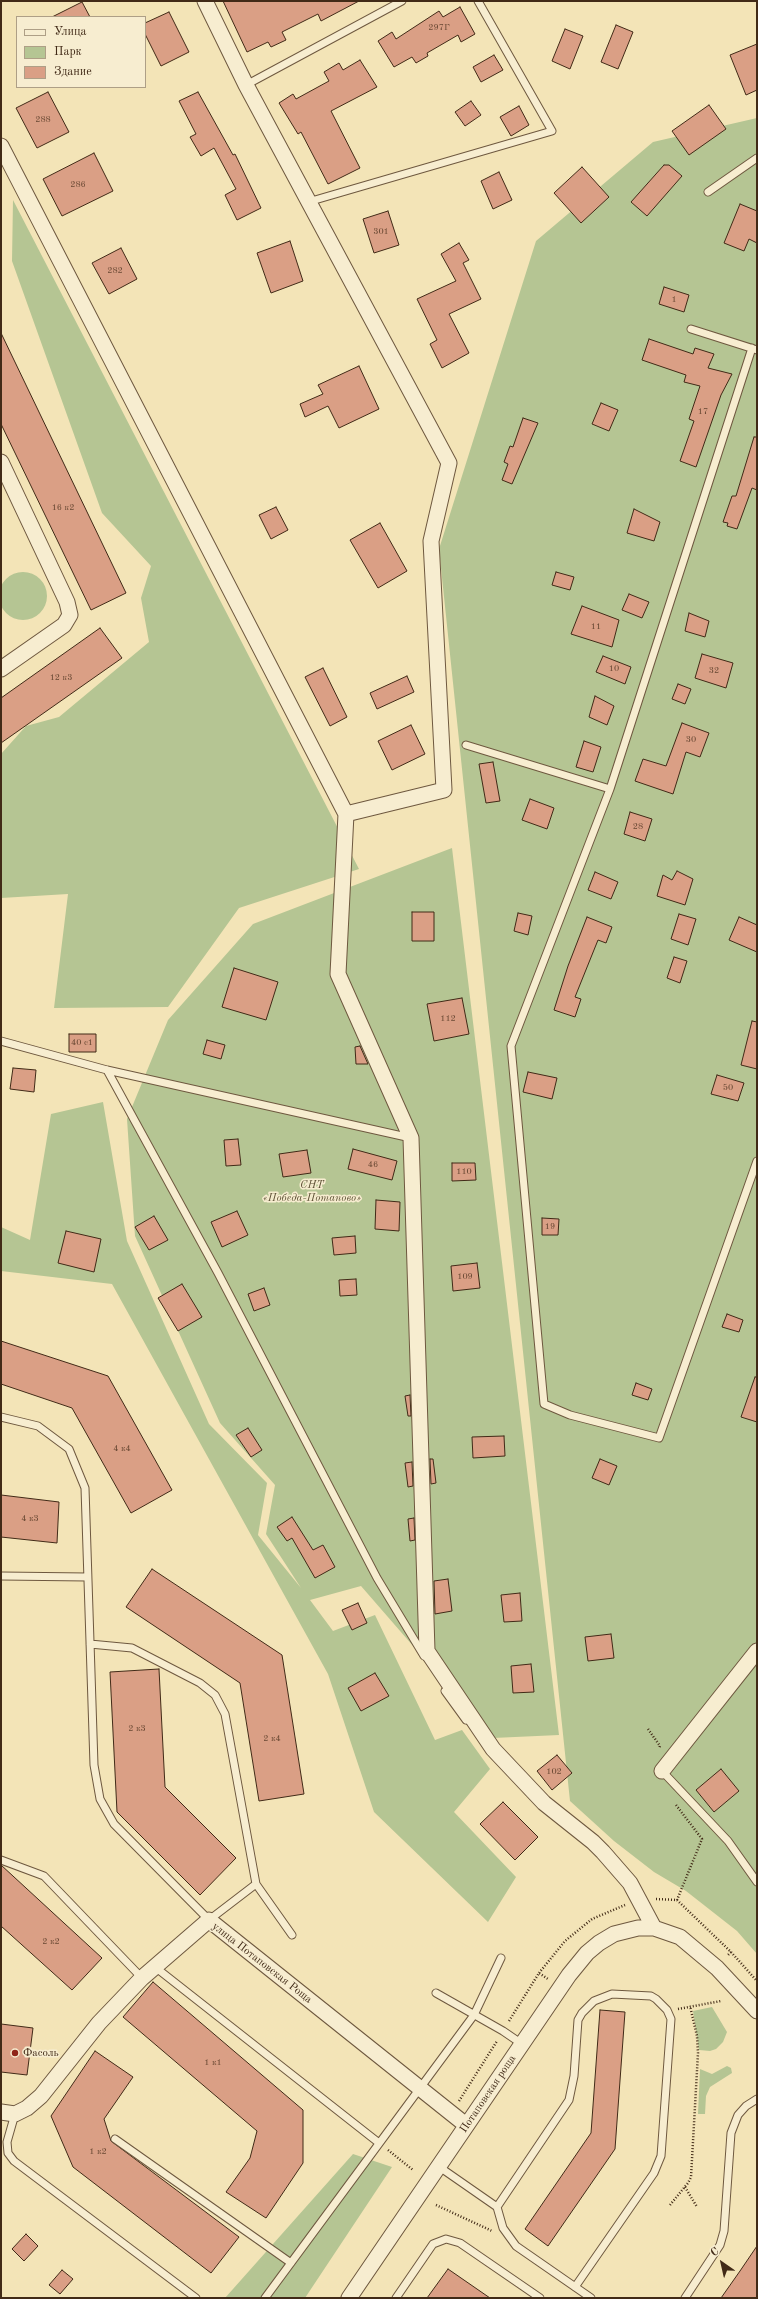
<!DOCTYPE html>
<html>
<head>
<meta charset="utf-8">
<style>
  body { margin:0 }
  #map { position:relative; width:758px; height:2299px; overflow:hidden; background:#f3e4b7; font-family:"Old Standard TT",serif }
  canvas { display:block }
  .frame { position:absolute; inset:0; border:2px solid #412a17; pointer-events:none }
  .legend { position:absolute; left:16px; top:16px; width:130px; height:72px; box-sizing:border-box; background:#f7edd0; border:1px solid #ae9f86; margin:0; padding:5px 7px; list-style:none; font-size:12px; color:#412a17 }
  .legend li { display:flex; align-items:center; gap:8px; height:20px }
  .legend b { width:20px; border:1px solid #ae9f86 }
  .north { position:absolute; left:702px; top:2243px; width:40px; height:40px; -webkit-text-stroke:3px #f7edd0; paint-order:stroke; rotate:326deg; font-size:11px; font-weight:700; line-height:16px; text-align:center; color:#412a17 }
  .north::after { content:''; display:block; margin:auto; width:14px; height:18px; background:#412a17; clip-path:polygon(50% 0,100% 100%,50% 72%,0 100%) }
</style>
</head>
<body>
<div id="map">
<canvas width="758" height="2299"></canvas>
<div class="frame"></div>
<ul class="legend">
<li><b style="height:5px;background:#f7edd0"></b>Улица</li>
<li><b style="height:11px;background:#b5c593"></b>Парк</li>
<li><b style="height:11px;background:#da9f85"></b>Здание</li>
</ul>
<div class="north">С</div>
</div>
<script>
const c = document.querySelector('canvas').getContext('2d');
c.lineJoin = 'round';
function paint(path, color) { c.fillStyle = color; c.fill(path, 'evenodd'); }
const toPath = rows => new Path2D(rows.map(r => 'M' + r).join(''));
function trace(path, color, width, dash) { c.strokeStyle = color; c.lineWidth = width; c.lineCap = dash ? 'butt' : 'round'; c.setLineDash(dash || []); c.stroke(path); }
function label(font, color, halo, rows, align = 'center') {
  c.font = font + ' "Old Standard TT",serif'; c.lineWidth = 3; c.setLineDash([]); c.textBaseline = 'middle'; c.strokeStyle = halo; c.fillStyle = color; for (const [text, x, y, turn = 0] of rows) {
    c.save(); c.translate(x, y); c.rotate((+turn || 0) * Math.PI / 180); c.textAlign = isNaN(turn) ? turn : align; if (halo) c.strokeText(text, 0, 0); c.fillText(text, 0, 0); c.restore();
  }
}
paint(toPath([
  [757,118,757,1954,737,1931,686,1891,654,1872,614,1841,570,1801,439,549,536,241,653,142],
  [13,200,359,869,239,908,168,1007,54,1008,68,894,1,898,1,754,26,726,59,717,149,642,141,598,151,566,102,513,12,261],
  '-1 596a24 24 0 1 1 48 0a24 24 0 1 1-48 0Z',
  [452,848,559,1735,493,1738,361,1586,310,1600,333,1631,375,1615,435,1740,462,1730,490,1769,454,1812,516,1877,488,1922,374,1812,328,1674,112,1284,1,1271,1,1227,30,1240,51,1114,103,1102,127,1241,209,1424,267,1483,258,1535,301,1588,266,1534,275,1485,220,1423,135,1236,127,1119,168,1020,253,924],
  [712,2007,727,2032,723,2042,716,2049,710,2051,699,2050,693,2011],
  [727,2066,731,2068,732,2073,710,2087,706,2096,705,2114,698,2114,700,2069,712,2074],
  [353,2154,392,2167,305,2298,225,2298]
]), '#b5c593');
const building = toPath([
  [223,1,359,1,321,21,318,14,282,32,286,40,271,47,268,42,247,52,223,1],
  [82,2,90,17,52,17,82,2],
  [460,7,475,34,461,42,458,35,427,53,428,56,416,63,412,57,394,67,378,41,392,32,396,39,439,11,443,17,460,7],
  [169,12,189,52,161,66,145,34,145,23,169,12],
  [616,25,633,32,618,69,601,62,616,25],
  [565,29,583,36,570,69,552,61,565,29],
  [757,44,757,90,746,95,730,55,757,44],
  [494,55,503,70,481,82,473,67,494,55],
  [360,60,377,87,331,111,360,168,328,184,301,132,298,134,279,103,293,94,296,99,329,81,324,72,339,63,343,70,360,60],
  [48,92,69,132,37,148,16,108,48,92],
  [198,92,233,155,235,154,261,208,237,220,225,195,236,189,214,148,201,156,190,137,196,134,179,101,198,92],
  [471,101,481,115,465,126,455,112,471,101],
  [709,105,726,129,689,155,672,131,709,105],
  [519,106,529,125,511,136,500,117,519,106],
  [94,153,113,191,62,216,43,179,94,153],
  [664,165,669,165,682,176,647,216,631,202,664,165],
  [582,167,609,197,581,223,554,193,582,167],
  [499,172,512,200,493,209,481,181,499,172],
  [740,204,757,211,757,243,749,239,744,251,724,243,740,204],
  [388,211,399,245,374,253,363,219,388,211],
  [290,241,303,281,271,293,257,253,290,241],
  [459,243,469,260,463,263,481,299,449,314,469,353,442,368,430,344,437,340,417,299,456,281,441,254,459,243],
  [121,248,137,279,109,294,92,263,121,248],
  [664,287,689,295,684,312,659,304,664,287],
  [1,333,126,593,91,610,1,424,1,333],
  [649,339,693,354,695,348,714,354,708,368,732,374,721,395,696,467,680,461,694,421,689,419,700,386,684,382,686,375,642,360,649,339],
  [359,366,379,409,339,428,328,406,305,417,300,404,323,394,318,385,359,366],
  [601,403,618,410,609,431,592,424,601,403],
  [523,418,538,423,512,484,502,480,508,464,504,462,510,446,513,447,523,418],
  [754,437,757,437,757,490,752,488,737,529,727,526,728,523,723,522,732,496,736,496,754,437],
  [276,507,288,530,271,539,259,515,276,507],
  [634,509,660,522,654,541,627,533,634,509],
  [380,523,407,571,378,588,350,540,380,523],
  [556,572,574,577,570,590,552,585,556,572],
  [629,594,649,602,642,618,622,610,629,594],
  [582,606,619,620,612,647,571,634,582,606],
  [689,613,709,621,705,637,685,631,689,613],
  [100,628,122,658,1,743,1,698,100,628],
  [702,654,733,663,726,688,695,678,702,654],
  [603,656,631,667,625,684,596,672,603,656],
  [323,668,347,717,330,726,305,677,323,668],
  [407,676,414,692,377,709,370,693,407,676],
  [678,684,691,689,685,704,672,699,678,684],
  [595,696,614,706,607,725,589,717,595,696],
  [682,723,709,733,700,757,686,752,673,794,635,781,643,759,666,766,682,723],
  [411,725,425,754,392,770,378,741,411,725],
  [584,741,601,747,593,772,576,767,584,741],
  [493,762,500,801,486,803,479,764,493,762],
  [530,799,554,808,547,829,522,820,530,799],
  [630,812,652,819,645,841,624,834,630,812],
  [677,871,693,879,685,905,657,896,663,875,672,880,677,871],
  [595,872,618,882,611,899,588,890,595,872],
  [412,912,434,912,434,941,412,941,412,912],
  [518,913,532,916,528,935,514,931,518,913],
  [679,914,696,919,688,945,671,939,679,914],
  [587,917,612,927,606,943,598,940,575,997,581,999,575,1017,554,1010,568,966,587,917],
  [739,917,757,925,757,952,729,940,739,917],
  [674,957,687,961,680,983,667,978,674,957],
  [234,968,278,982,266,1020,222,1007,234,968],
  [462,998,469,1034,434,1041,427,1004,462,998],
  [752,1021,757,1022,757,1069,741,1065,752,1021],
  [69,1034,96,1034,96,1052,69,1052,69,1034],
  [207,1040,225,1045,221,1059,203,1054,207,1040],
  [360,1046,368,1064,356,1064,355,1047,360,1046],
  [13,1068,36,1070,34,1092,10,1089,13,1068],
  [528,1072,557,1078,552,1099,523,1092,528,1072],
  [717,1075,744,1083,738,1101,711,1094,717,1075],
  [238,1139,241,1165,226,1166,224,1140,238,1139],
  [353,1149,397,1161,392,1180,348,1169,353,1149],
  [307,1150,311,1173,283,1177,279,1154,307,1150],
  [452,1163,475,1163,476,1180,452,1181,452,1163],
  [376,1200,400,1202,399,1231,375,1229,376,1200],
  [237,1211,248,1235,222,1247,211,1222,237,1211],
  [154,1216,168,1240,149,1250,135,1227,154,1216],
  [542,1218,559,1219,558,1235,542,1235,542,1218],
  [66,1231,101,1239,94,1272,58,1263,66,1231],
  [355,1236,356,1253,334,1255,332,1238,355,1236],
  [477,1263,480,1288,453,1291,451,1266,477,1263],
  [356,1279,357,1295,340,1296,339,1280,356,1279],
  [182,1284,202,1317,178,1331,158,1298,182,1284],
  [264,1288,270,1305,254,1311,248,1294,264,1288],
  [727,1314,743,1320,739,1332,722,1327,727,1314],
  [1,1341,108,1376,172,1490,131,1513,72,1408,1,1384,1,1341],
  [755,1377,757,1377,757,1422,741,1417,755,1377],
  [636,1383,652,1389,648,1400,632,1395,636,1383],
  [410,1395,411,1416,408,1416,405,1396,410,1395],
  [248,1428,262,1450,251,1457,236,1435,248,1428],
  [504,1436,505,1456,473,1458,472,1437,504,1436],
  [430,1459,433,1459,436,1483,431,1484,430,1459],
  [600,1459,617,1466,609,1485,592,1478,600,1459],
  [412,1462,413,1486,408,1487,405,1463,412,1462],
  [1,1495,59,1502,57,1543,1,1537,1,1495],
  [292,1517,313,1550,323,1545,335,1567,315,1578,292,1538,287,1541,277,1527,292,1517],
  [414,1518,415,1540,410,1541,408,1519,414,1518],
  [152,1569,282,1655,304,1794,259,1801,240,1683,126,1607,152,1569],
  [448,1579,452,1611,435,1614,434,1581,448,1579],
  [520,1593,522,1621,504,1622,501,1595,520,1593],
  [358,1603,367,1623,352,1630,342,1610,358,1603],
  [611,1634,614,1658,588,1661,585,1637,611,1634],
  [531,1664,534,1692,513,1693,511,1666,531,1664],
  [159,1669,165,1787,236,1858,200,1895,117,1812,110,1672,159,1669],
  [375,1673,389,1696,361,1711,348,1688,375,1673],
  [557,1755,572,1773,552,1790,537,1771,557,1755],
  [721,1769,739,1791,714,1812,696,1790,721,1769],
  [503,1802,538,1837,515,1860,480,1824,503,1802],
  [1,1865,102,1958,72,1990,1,1926,1,1865],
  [153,1982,303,2110,303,2163,266,2218,226,2192,250,2158,257,2131,123,2017,153,1982],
  [600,2010,625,2012,615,2149,548,2246,525,2229,591,2133,600,2010],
  [1,2024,33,2028,27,2075,1,2072,1,2024],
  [95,2051,133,2077,104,2119,111,2141,239,2237,211,2273,73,2167,51,2116,95,2051],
  [26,2234,38,2246,24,2261,12,2249,26,2234],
  [757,2246,757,2298,721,2298,740,2271,757,2246],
  [448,2269,490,2298,427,2298,448,2269],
  [62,2270,73,2279,60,2294,49,2285,62,2270]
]);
paint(building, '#da9f85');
trace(building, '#412a17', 1);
const lane = toPath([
  [246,85,402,1],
  [708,192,757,158],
  [308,202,552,131,478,1],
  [691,329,757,350],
  [752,348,610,789,511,1046,544,1404,570,1415,659,1438,757,1161],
  [466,745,610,789],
  [1,1041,107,1070,411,1138],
  [107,1070,218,1273,377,1578,424,1656],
  [1,1417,38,1426,69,1449,85,1488,94,1765,100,1799,114,1824,209,1920,256,1884],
  [1,1576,87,1577],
  [90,1644,132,1648,200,1683,215,1695,225,1714,256,1884,292,1935],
  [445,1691,466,1720],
  [662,1771,728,1841,757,1882],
  [1,1860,44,1876,142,1978],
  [155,1967,379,2143],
  [436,1993,503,2031,522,2044],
  [15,2114,7,2142,8,2153,14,2161,196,2298],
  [115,2139,291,2263],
  [438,2166,497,2207,503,2228,516,2246,591,2298],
  [497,2207,569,2100,574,2076,578,2020,582,2013,594,2001,612,1994,651,1996,656,1999,667,2010,671,2019,661,2156,654,2173,575,2287],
  [265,2298,474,2015,501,1958],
  [396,2298,433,2244,446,2239,460,2243,540,2298],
  [685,2298,720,2245,724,2231,731,2133,738,2115,746,2106,757,2099]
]);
const street = toPath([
  [1,146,346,814,444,790,431,541,449,463,246,85,205,1],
  [1,462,67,602,70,615,64,625,1,669],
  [346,814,338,974,411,1138,427,1651,493,1749,544,1803,593,1842,603,1852,630,1883,654,1928],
  [662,1771,757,1651],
  [1,2112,15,2114,27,2108,41,2096,99,2023,142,1978,209,1920,466,2125],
  [349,2298,569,1975,587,1953,599,1943,614,1934,638,1928,654,1928,680,1937,717,1968,757,2011]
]);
trace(lane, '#6e583f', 9);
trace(street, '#6e583f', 17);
trace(toPath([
  [648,1729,660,1746,659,1749],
  [676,1805,702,1839,677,1900],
  [656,1899,677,1900,731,1952,727,1956],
  [731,1952,757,1981],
  [539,1973,565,1941,592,1919,625,1905],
  [678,2009,721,2001],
  [509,2021,539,1973,548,1979],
  [459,2101,497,2041],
  [388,2150,413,2170],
  [685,2187,697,2207],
  [436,2205,492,2231],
  [670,2205,688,2183,691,2177,698,2053,697,2036,690,2006]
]), '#412a17', 2.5, [1, 2]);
trace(lane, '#f7edd0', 7);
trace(street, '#f7edd0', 15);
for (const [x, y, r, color] of [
  [15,2053,4,"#8f2418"]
]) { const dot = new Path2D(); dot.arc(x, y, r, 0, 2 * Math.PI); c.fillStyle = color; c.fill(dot); trace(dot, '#f7edd0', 1.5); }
label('9px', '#674732', null, [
  ["297Г",439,28],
  ["288",43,120],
  ["286",78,185],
  ["301",381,232],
  ["282",115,271],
  ["1",674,300],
  ["17",703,412],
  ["16 к2",63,508],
  ["11",596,627],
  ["10",614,669],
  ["32",714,671],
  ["12 к3",61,678],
  ["30",691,740],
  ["28",638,827],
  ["112",448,1019],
  ["40 с1",82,1043],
  ["50",728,1088],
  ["46",373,1165],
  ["110",464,1172],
  ["19",550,1227],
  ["109",465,1277],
  ["4 к4",122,1449],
  ["4 к3",30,1519],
  ["2 к3",137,1729],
  ["2 к4",272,1739],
  ["102",554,1772],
  ["2 к2",51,1942],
  ["1 к1",213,2063],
  ["1 к2",98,2152]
]);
label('italic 11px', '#5e5136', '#f7edd0', [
  ["СНТ",312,1185],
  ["«Победа-Потапово»",312,1198]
]);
label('11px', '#412a17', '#f7edd0', [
  ["улица Потаповская Роща",262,1963,38],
  ["Потаповская роща",488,2094,-56]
]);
label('11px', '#412a17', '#f7edd0', [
  ["Фасоль",23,2053]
], 'left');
</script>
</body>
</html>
